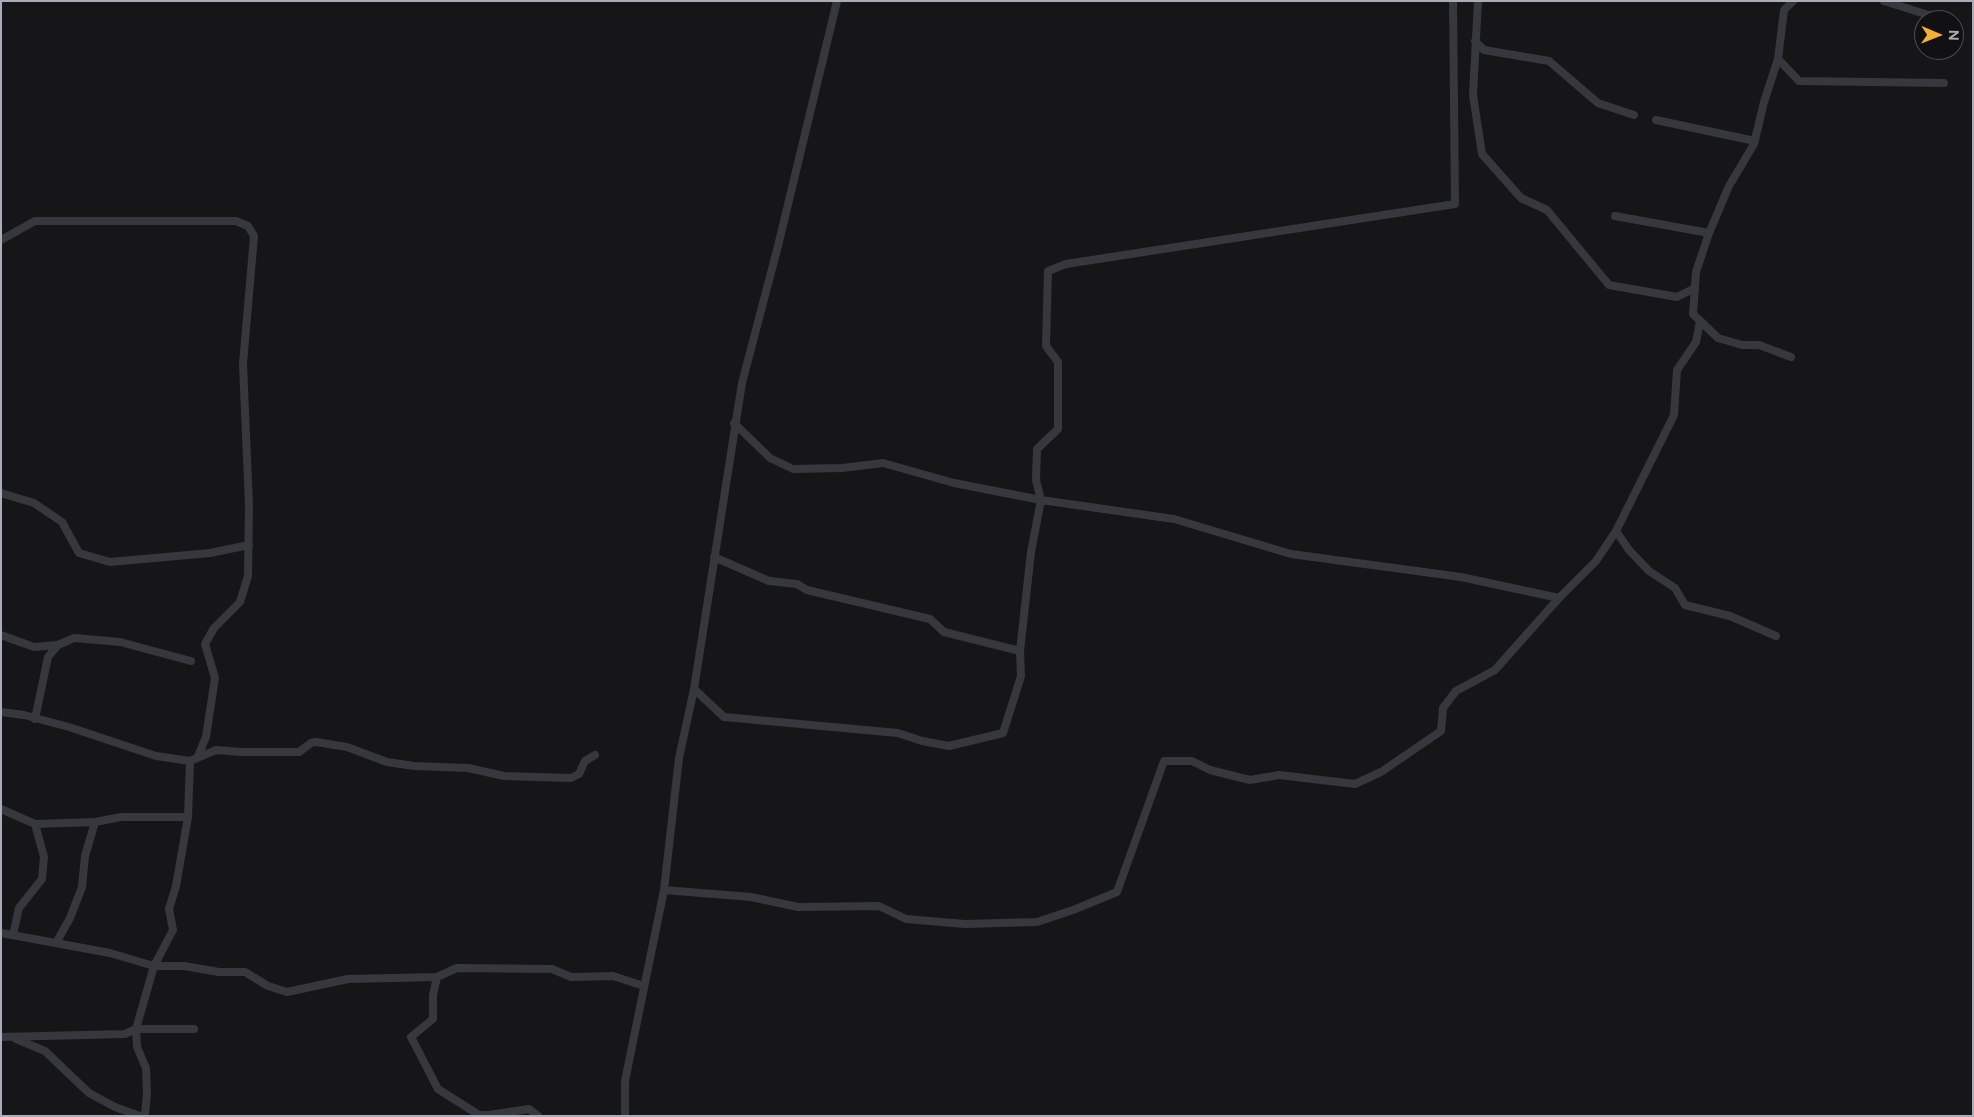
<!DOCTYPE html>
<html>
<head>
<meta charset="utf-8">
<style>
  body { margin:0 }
  #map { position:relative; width:1974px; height:1117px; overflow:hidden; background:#161618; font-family:Figtree,sans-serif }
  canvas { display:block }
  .frame { position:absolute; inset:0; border:2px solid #a8adb8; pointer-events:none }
  .north { position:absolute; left:1914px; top:10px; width:50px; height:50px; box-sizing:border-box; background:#111113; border:1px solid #4d4f55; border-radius:50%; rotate:91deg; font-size:14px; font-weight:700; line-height:20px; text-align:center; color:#a8adb8 }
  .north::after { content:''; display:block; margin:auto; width:18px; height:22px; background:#f2b134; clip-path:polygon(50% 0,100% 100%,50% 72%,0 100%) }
</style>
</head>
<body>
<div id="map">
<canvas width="1974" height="1117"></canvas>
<div class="frame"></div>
<div class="north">N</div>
</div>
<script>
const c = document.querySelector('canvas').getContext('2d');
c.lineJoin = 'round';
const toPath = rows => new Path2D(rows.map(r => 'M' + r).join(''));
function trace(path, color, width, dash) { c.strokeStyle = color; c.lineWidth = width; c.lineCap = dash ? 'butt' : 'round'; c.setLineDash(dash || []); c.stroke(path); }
trace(toPath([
  [1478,1,1473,95,1482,154,1521,198,1547,210,1609,285,1677,297,1695,288],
  [1884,1,1938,18],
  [1475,41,1484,50,1549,61,1598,103,1634,115],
  [1778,59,1799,81,1944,83],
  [1656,120,1755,141],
  [1615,216,1709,233],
  [1,240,35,221,236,221,248,226,254,236,243,364,249,505,248,576,240,602,214,628,205,644,215,678,206,737,198,756],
  [1791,357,1759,345,1742,345,1718,338,1693,314,1696,272,1709,233,1729,186,1754,144,1764,102,1778,59,1784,10,1793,1],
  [734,423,770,458,793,469,842,468,883,463,954,483,1041,500,1174,519,1291,554,1461,577,1559,598],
  [1,493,34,503,62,522,79,553,110,562,210,553,249,545],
  [1616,531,1629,550,1649,571,1675,588,1685,605,1730,616,1776,636],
  [714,557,769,581,797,584,807,590,930,619,944,632,1020,651],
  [1,635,34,647,58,645,74,638,120,642,191,661],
  [694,689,724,717,898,733,922,741,949,746,1003,733,1021,676,1020,651,1031,552,1041,500,1036,480,1037,449,1058,429,1058,362,1046,346,1048,271,1066,264,1455,204,1453,1],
  [1,712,24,715,69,727,156,756,190,761,216,750,241,752,299,752,311,743,316,742,347,747,387,762,414,766,468,768,504,776,571,778,579,774,585,761,595,755],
  [35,719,48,657,58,645],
  [1,809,35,824,95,822,121,817,188,817],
  [664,890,751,897,798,907,879,906,906,919,965,924,1037,922,1073,910,1117,892,1164,761,1192,761,1210,770,1250,780,1279,775,1355,784,1381,772,1441,731,1443,708,1456,691,1495,670,1559,598,1596,561,1616,531,1674,415,1677,370,1696,342,1700,321],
  [1,933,110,953,154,966,184,966,219,972,245,972,268,986,287,992,348,979,437,977,457,968,552,969,571,977,613,976,644,986],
  [13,935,19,908,42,879,44,857,35,824],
  [56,943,70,918,82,887,85,856,95,822],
  [437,977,433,995,433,1019,411,1037,438,1089,479,1115,489,1115,529,1109,538,1116],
  [1,1037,125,1034,136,1029,194,1029],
  [16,1039,45,1051,89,1093,115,1107,140,1116],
  [145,1116,147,1092,146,1068,137,1047,136,1029,154,966,173,930,169,909,176,886,188,817,190,761],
  [625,1116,625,1081,664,890,679,758,694,689,742,383,778,246,837,1]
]), '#37383d', 8);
</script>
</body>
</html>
